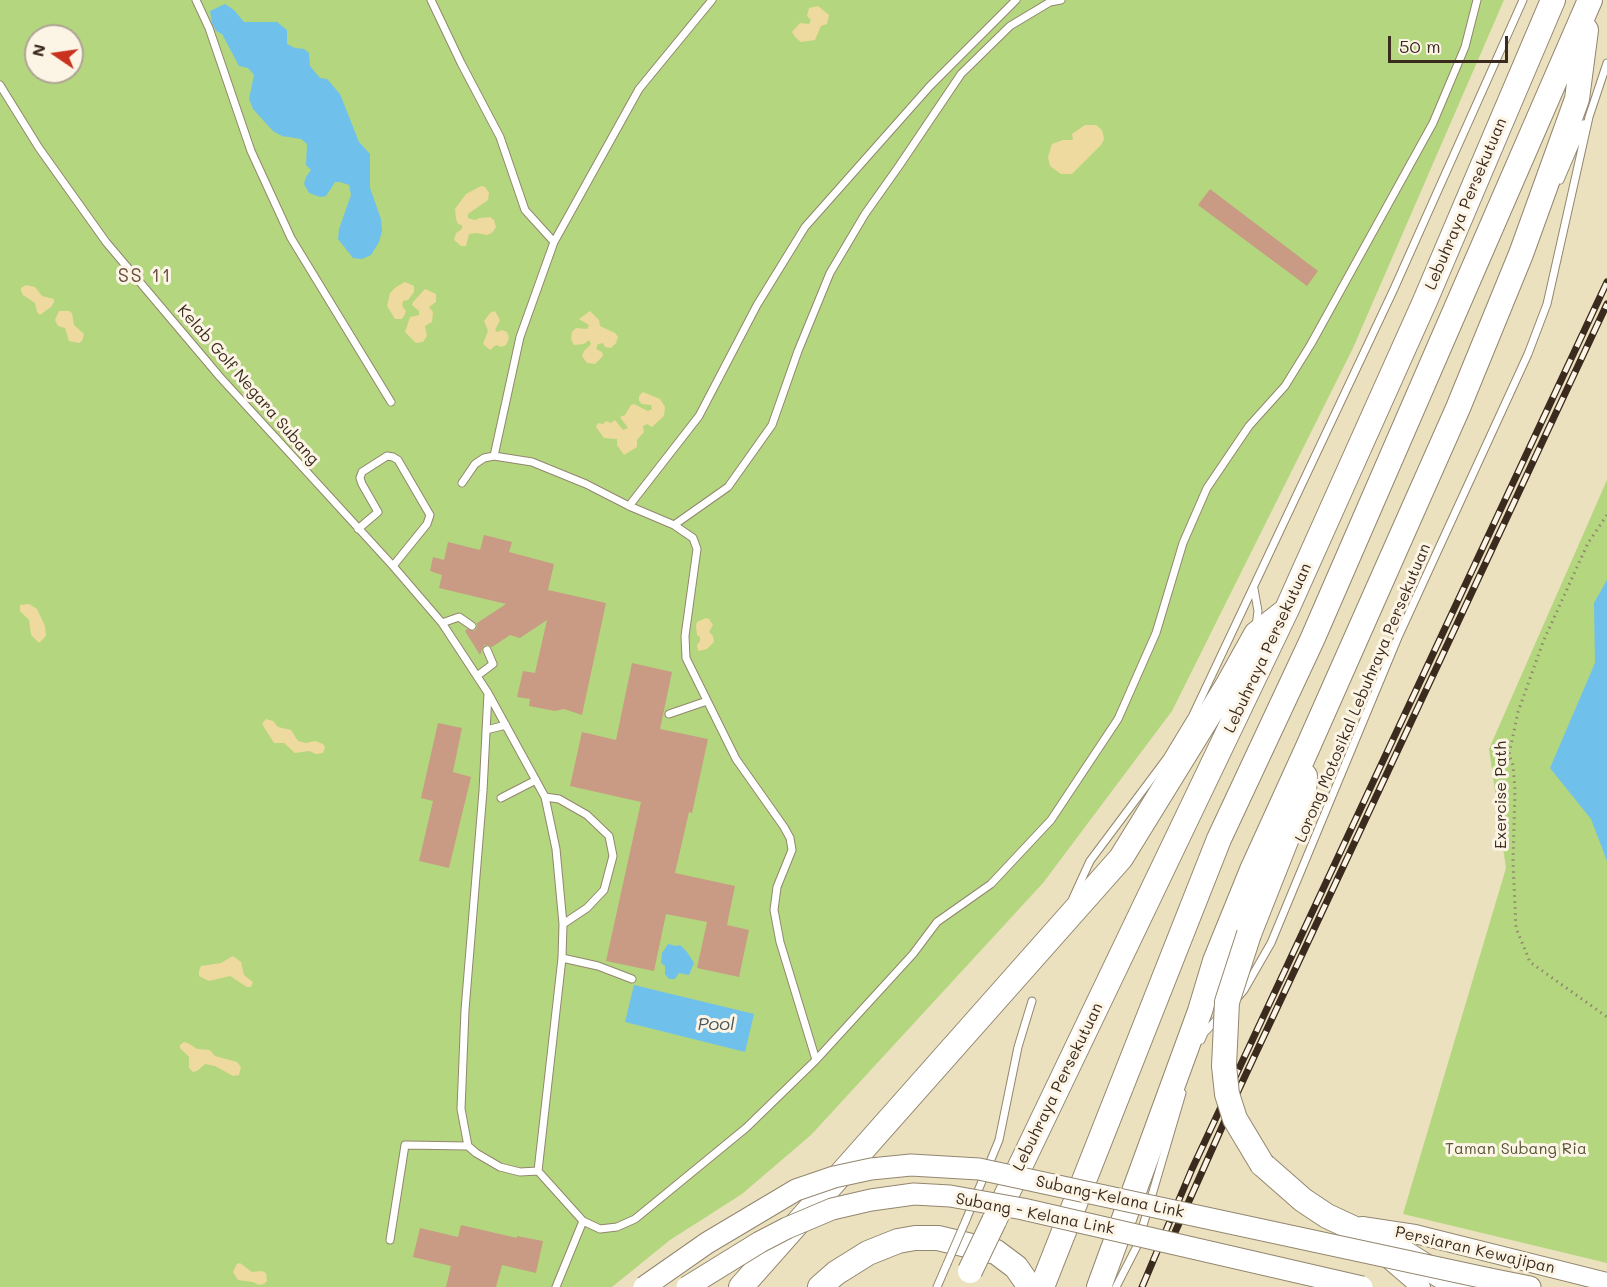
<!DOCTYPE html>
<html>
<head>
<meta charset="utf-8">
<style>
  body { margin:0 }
  #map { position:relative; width:1607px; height:1287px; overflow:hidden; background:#ebe1bf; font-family:Mali,sans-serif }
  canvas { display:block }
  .north { position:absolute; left:24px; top:24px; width:60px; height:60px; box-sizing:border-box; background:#fcf5e5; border:2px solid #afa495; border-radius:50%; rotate:283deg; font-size:16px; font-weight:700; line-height:24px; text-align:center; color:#3b2a1e }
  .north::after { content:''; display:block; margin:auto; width:21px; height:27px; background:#c8321e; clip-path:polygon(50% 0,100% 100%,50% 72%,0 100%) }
  .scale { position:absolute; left:1388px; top:36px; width:120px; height:27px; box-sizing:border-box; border:3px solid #3b2a1e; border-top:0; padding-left:8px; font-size:18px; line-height:21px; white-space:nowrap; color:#3b2a1e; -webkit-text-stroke:4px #fcf5e5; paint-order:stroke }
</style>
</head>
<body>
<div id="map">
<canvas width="1607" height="1287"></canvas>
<div class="north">N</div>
<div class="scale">50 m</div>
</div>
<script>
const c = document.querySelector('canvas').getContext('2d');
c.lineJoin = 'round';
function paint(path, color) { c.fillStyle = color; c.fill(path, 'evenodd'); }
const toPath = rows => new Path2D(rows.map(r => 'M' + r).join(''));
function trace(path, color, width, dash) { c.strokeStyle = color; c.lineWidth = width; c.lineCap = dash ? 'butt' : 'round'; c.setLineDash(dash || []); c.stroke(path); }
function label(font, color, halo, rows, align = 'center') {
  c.font = font + ' Mali,sans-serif'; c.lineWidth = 6; c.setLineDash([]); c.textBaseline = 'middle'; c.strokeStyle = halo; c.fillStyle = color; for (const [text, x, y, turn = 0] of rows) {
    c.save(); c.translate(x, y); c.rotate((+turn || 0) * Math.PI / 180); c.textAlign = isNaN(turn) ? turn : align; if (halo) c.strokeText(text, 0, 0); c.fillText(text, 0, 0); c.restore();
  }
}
paint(toPath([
  [0,0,1504,0,1353,348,1172,711,1043,883,811,1135,742,1194,670,1240,612,1287,0,1287],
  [36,36,72,36,72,72,36,72],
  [1607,480,1607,1263,1403,1214,1506,868,1489,749]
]), '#b4d67f');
paint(toPath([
  [818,6,829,15,827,24,821,26,815,40,801,42,796,38,792,32,800,23,809,24,811,20,807,16,809,8],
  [1085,125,1096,125,1102,130,1104,139,1101,145,1072,174,1061,174,1050,166,1048,157,1052,144,1063,140,1073,140,1072,134],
  [481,186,485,187,489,193,488,200,468,214,468,218,475,220,480,218,490,217,494,220,496,227,492,233,487,235,476,233,469,234,466,246,461,246,454,240,456,233,462,229,462,225,458,224,456,219,455,209,466,194],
  [405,282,414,286,414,292,408,300,403,301,402,306,406,311,404,316,402,319,395,319,387,306,390,293,396,287],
  [26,285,35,287,42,296,54,299,54,302,51,307,40,315,37,312,35,303,23,295,21,291,21,288],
  [425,289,436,294,436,302,429,307,433,312,432,322,425,326,427,336,423,342,416,343,405,332,410,317,419,315,419,311,412,305,413,302],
  [59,311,69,311,72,313,74,325,84,334,82,341,79,343,69,341,65,328,58,326,55,320],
  [495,311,500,320,495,330,497,332,502,330,507,332,509,338,506,345,501,347,496,345,490,350,483,344,488,331,484,321,490,313],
  [590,311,599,320,600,326,615,333,618,337,616,343,611,348,605,347,603,343,598,344,596,349,602,352,603,356,595,364,587,363,582,356,584,351,591,344,589,340,584,344,574,345,571,339,572,332,576,328,587,329,589,325,579,319],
  [643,392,660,399,665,407,664,416,652,427,647,424,643,426,644,432,637,440,637,447,624,455,617,445,617,439,604,438,596,427,598,423,603,424,606,421,611,423,615,420,623,430,628,428,620,417,625,415,631,405,634,404,648,411,652,409,651,405,642,404,639,401,639,396],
  [29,604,37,609,45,626,46,636,39,643,31,635,29,620,20,611,20,605],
  [706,618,709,619,713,625,709,632,713,636,714,642,707,649,698,651,697,645,700,641,700,637,697,635,696,626,697,622],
  [266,719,273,721,278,727,291,730,298,741,306,743,315,741,323,744,325,747,323,753,316,754,309,751,295,753,284,743,274,743,262,724],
  [233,956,241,962,244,975,253,982,251,987,247,987,230,976,209,981,199,976,199,971,201,966,221,963],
  [184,1042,188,1043,197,1049,210,1050,215,1056,237,1062,241,1067,239,1075,233,1076,215,1066,205,1064,197,1071,193,1072,189,1068,189,1057,180,1048,180,1045],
  [240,1263,252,1272,262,1271,266,1273,267,1281,264,1284,259,1285,253,1282,238,1280,233,1272,237,1264]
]), '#eeda9e');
paint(toPath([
  [225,4,234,10,244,22,277,22,287,30,287,44,295,48,304,49,309,53,310,66,320,78,327,79,340,94,359,142,370,154,370,188,381,219,382,231,379,242,371,255,362,259,353,258,338,239,339,229,351,195,349,185,340,182,335,182,326,196,320,197,309,193,304,184,306,177,311,170,306,165,307,144,301,139,282,136,273,131,253,109,249,99,254,75,248,68,239,66,222,34,216,31,212,23,210,11],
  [1607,580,1607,861,1591,819,1550,768,1595,663,1594,603],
  [668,944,676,946,680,945,687,952,694,963,689,975,679,973,675,979,669,979,665,974,665,966,661,963,662,953],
  [634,985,754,1014,745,1052,625,1022]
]), '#6fc0eb');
paint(toPath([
  [1210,189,1318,271,1307,286,1198,205],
  [484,535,512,542,509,552,554,564,548,590,606,603,582,715,564,709,555,711,529,706,530,699,517,697,523,671,535,673,547,620,520,638,510,635,492,647,488,645,484,645,480,655,465,631,467,629,475,631,477,627,477,623,506,604,439,588,442,575,430,571,433,557,444,560,448,542,480,550],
  [632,663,672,672,660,729,708,739,692,813,689,812,675,873,735,886,727,925,749,930,739,977,697,968,707,922,666,914,654,971,606,961,641,802,570,786,582,732,616,740],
  [438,723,462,728,453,772,471,777,449,868,419,861,433,801,421,798],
  [461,1225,517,1238,517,1236,543,1241,536,1273,502,1265,496,1287,446,1287,451,1266,413,1257,420,1228,458,1237]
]), '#c99b84');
const lane = toPath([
  [196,0,209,28,251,151,291,238,391,402],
  [431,0,461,63,500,137,525,210,554,242],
  [0,85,39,148,106,242,220,377,393,566,442,623,488,693,545,797,556,849,563,924,562,958,538,1171,583,1221,600,1229,617,1227,635,1219,746,1128,816,1060,913,954,937,922,991,884,1051,820,1118,719,1156,633,1183,543,1207,488,1249,426,1285,386,1311,344,1433,123,1465,47,1477,0],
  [1560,180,1584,124],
  [494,456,520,337,554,242,639,89,712,0],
  [462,483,475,464,484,458,494,456,532,462,586,484,629,506,674,525,693,538,697,549,685,636,686,658,736,759,784,827,790,838,792,850,777,887,774,910,780,942,816,1060],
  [629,506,699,416,757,305,805,227,930,86,1016,0],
  [674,525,728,487,772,425,798,351,830,273,865,214,899,166,961,74,1010,26,1050,2,1061,0],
  [358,529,378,512,362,484,360,478,362,472,387,456,393,457,398,460,430,515,427,524,393,566],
  [1254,589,1258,611,1256,626],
  [442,623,459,617,472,626],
  [477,676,493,664,487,650],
  [488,693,483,791,465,1010,461,1109,468,1146,476,1153,500,1167,520,1172,538,1171],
  [669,714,707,701],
  [486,730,506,725],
  [545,797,559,799,587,815,609,836,613,856,604,890,587,908,563,924],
  [501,798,536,780],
  [1073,898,1090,861,1167,758,1193,715,1393,291,1523,0],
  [562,958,598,966,632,979],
  [1238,997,1244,990,1271,943,1399,635,1528,354,1547,304,1589,117,1607,63],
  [1201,1040,1204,1033,1220,1016],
  [966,1220,999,1140,1018,1047,1032,1001],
  [390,1240,405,1145,468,1146],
  [556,1287,583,1221],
  [937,1287,947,1264],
  [1116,1287,1137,1246,1182,1093]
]);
const secondary = toPath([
  [1362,1226,1415,1234,1607,1282],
  [1386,1257,1421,1287]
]);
const primary = toPath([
  [1490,1279,1530,1287]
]);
const highway = toPath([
  [1249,934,1304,795,1305,776],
  [1262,1164,1303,1200,1327,1216,1400,1250,1441,1276,1463,1287],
  [994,1221,1287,609,1425,301,1553,0],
  [741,1287,1121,858,1227,686,1256,634,1283,613],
  [820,1287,836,1273,868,1253,898,1241,915,1238,938,1238,996,1252,1016,1267,1030,1287],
  [1042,1287,1219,839,1312,640,1590,0],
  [1099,1287,1200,1011,1215,961,1252,870,1307,749,1458,408,1521,254,1577,99,1586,30]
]);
trace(lane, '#93866e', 9);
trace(secondary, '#93866e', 20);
trace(primary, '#93866e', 23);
trace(highway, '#93866e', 26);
trace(toPath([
  [1607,515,1588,543,1543,642,1518,712,1509,755,1513,765,1515,790,1513,862,1516,928,1530,962,1607,1017]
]), '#93866e', 3, [1.5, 4.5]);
trace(lane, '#fff', 7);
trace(secondary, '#fff', 18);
trace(primary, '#fff', 21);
trace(highway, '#fff', 24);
const rail = toPath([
  [1168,1248,1239,1089,1607,304],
  [1142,1287,1192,1169,1607,282]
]);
trace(rail, '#3b2a1e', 7);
trace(rail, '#fcf5e5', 4.5, [14]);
const laneBridge = toPath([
  [947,1264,966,1220]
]);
const primaryBridge = toPath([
  [644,1287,707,1243,796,1190,834,1177,871,1169,911,1165,979,1169,1490,1279],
  [687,1287,760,1242,787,1228,832,1209,871,1200,914,1194,950,1196,1023,1209,1362,1287]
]);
const highwayBridge = toPath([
  [1249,934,1227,1002,1224,1066,1227,1094,1235,1119,1262,1164],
  [970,1271,994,1221]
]);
trace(laneBridge, '#93866e', 9, []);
trace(primaryBridge, '#93866e', 23, []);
trace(highwayBridge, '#93866e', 26, []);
trace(laneBridge, '#fff', 7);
trace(primaryBridge, '#fff', 21);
trace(highwayBridge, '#fff', 24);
label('16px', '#3b2a1e', '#fcf5e5', [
  ["Lebuhraya Persekutuan",1466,204,-67],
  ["Kelab Golf Negara Subang",248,385,49],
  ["Lebuhraya Persekutuan",1268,648,-65],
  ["Lorong Motosikal Lebuhraya Persekutuan",1363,693,-67],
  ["Exercise Path",1501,795,-90],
  ["Lebuhraya Persekutuan",1058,1087,-64],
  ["Subang-Kelana Link",1110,1197,12],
  ["Subang - Kelana Link",1035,1214,11],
  ["Persiaran Kewajipan",1475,1250,13]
]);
label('16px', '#595536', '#fcf5e5', [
  ["Taman Subang Ria",1516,1149]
]);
label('italic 18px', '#4b575c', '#fcf5e5', [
  ["Pool",716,1024]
]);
c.letterSpacing = '1.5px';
label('20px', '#6d5242', '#fcf5e5', [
  ["SS 11",145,276]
]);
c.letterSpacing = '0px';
</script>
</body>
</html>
